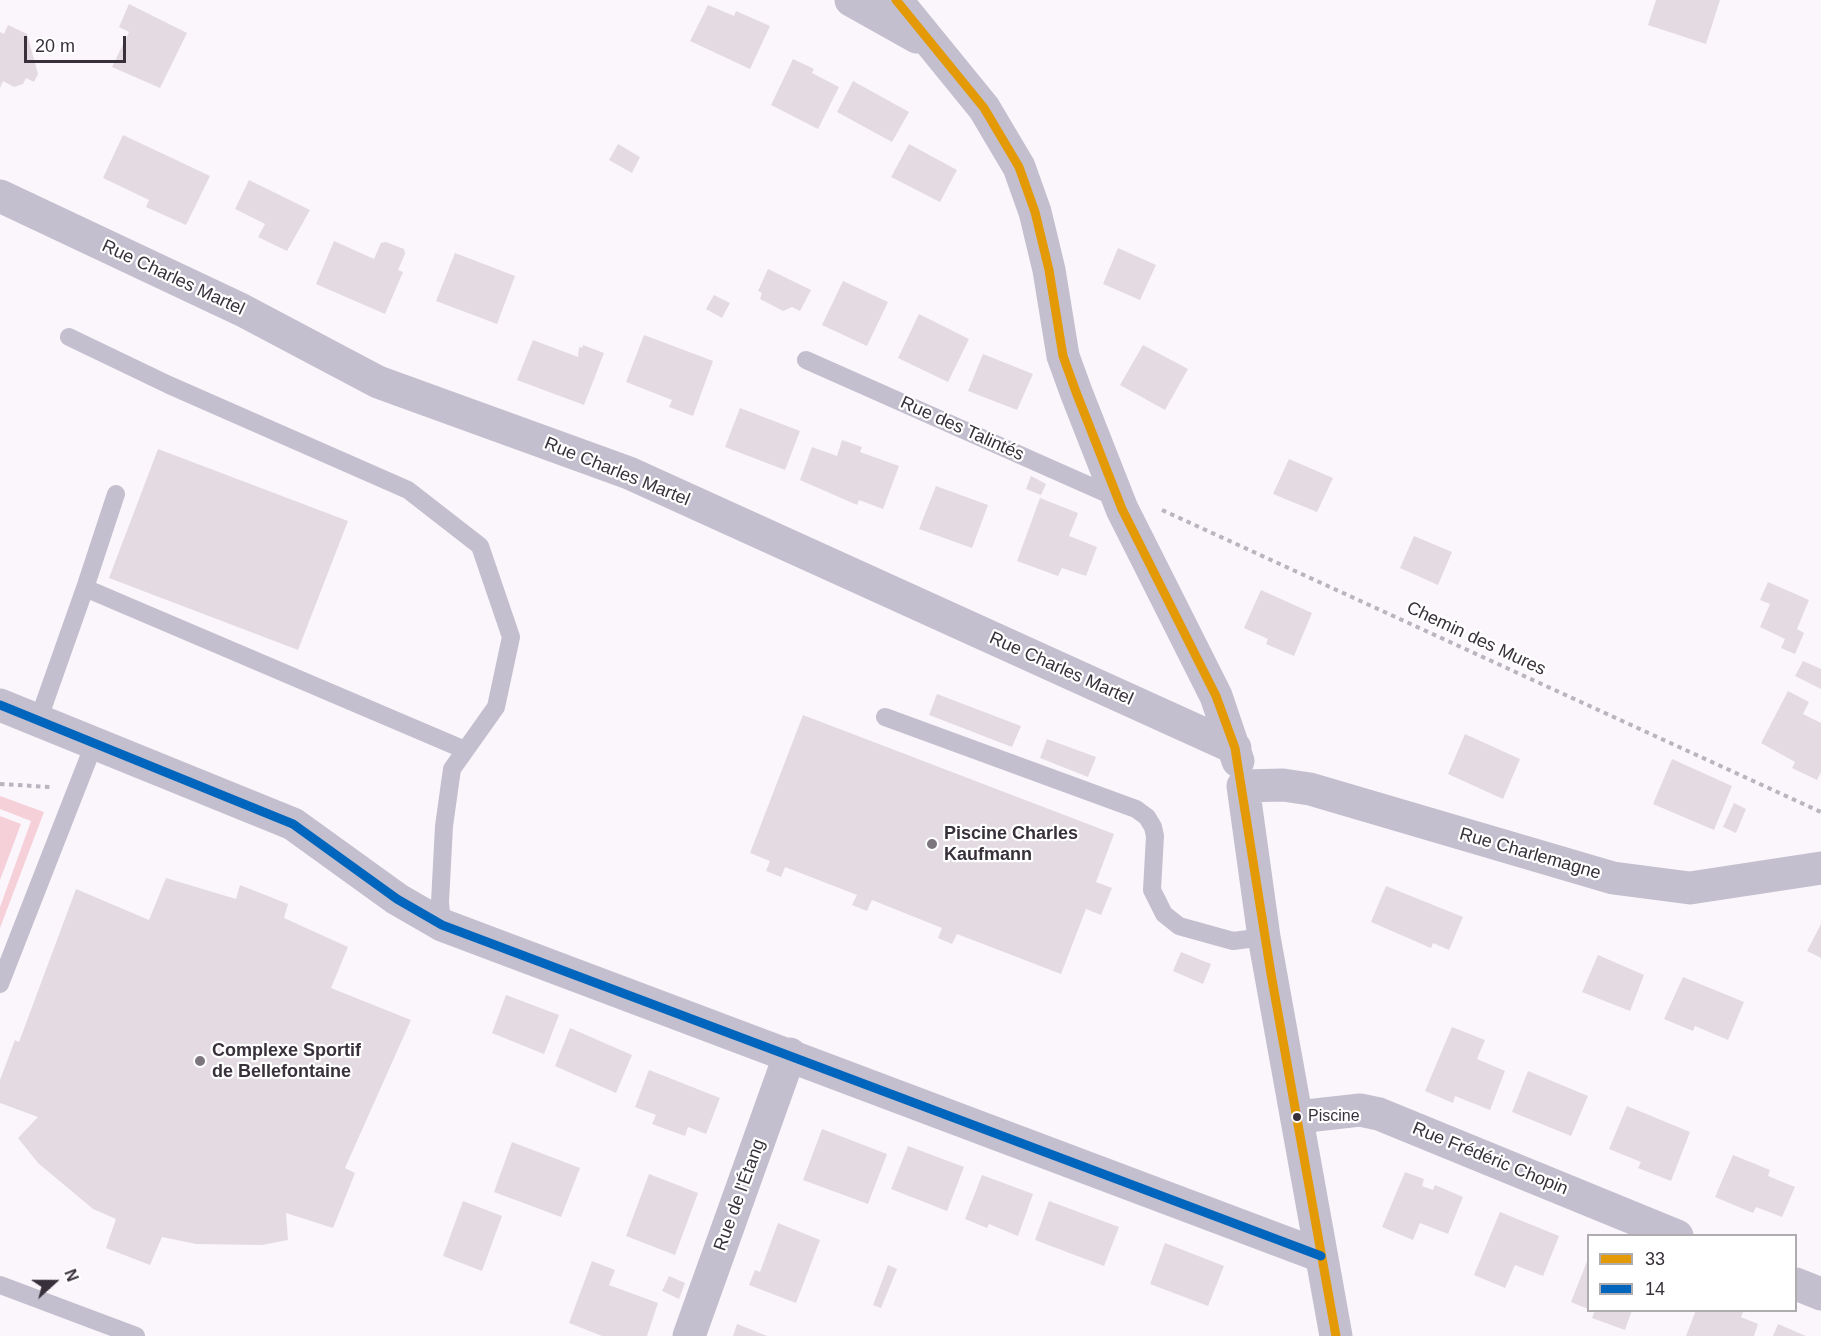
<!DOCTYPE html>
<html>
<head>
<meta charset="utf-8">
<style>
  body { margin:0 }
  #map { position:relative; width:1821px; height:1336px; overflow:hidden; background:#fbf6fc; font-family:Arial,sans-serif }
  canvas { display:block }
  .legend { position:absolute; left:1587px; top:1234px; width:210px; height:78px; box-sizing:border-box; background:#fff; border:2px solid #afacb0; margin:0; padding:8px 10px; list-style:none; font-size:18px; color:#38303a }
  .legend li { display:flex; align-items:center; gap:12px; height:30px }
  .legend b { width:30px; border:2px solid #afacb0 }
  .north { position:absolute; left:24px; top:1252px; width:60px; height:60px; -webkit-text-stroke:4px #fff; paint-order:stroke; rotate:69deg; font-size:16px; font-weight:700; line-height:24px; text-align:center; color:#38303a }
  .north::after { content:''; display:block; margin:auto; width:21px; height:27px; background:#38303a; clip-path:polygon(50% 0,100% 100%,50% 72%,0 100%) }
  .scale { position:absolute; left:24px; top:36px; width:102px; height:27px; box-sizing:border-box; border:3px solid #38303a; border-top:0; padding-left:8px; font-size:18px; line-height:21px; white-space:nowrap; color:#38303a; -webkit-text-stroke:4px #fff; paint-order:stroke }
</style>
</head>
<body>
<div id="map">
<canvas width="1821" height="1336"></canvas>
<ul class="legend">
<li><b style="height:8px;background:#e49a06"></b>33</li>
<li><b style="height:8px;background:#0065bd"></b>14</li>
</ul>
<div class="north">N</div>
<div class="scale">20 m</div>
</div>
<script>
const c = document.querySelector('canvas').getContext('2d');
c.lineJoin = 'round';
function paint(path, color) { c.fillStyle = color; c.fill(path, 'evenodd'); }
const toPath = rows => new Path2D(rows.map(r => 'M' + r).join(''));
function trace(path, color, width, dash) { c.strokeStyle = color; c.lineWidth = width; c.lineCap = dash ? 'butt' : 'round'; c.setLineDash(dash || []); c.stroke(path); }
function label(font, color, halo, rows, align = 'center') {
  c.font = font + ' Arial,sans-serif'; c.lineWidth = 4.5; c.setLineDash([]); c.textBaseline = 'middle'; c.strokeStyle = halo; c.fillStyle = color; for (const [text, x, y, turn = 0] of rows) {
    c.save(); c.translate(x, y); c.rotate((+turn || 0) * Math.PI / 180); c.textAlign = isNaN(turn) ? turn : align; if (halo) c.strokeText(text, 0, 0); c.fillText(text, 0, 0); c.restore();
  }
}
paint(toPath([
  [0,796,44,812,0,928,0,907,31,821,0,809],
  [0,816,21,824,0,880]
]), '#f6d0d9');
paint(toPath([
  [1656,0,1720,0,1706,44,1648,25],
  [129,4,187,33,160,88,112,67,129,32,119,27],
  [708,5,734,16,736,11,770,26,750,69,690,41],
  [8,25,27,34,38,74,34,82,26,78,23,84,14,87,3,81,0,88,0,32,4,34],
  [793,59,814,69,812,73,839,87,818,129,771,105],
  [853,81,909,112,892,142,837,112],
  [123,135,210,176,186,225,146,207,149,200,103,178],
  [618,144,640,157,632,173,609,160],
  [909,144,957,170,940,202,891,177],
  [249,180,310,210,287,251,258,237,265,224,235,209],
  [334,241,374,259,381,243,386,242,404,249,405,254,398,270,403,272,385,314,316,284],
  [1118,248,1156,265,1140,300,1103,284],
  [455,253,515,276,497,324,436,301],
  [768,269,811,290,800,311,792,307,783,311,760,299,762,293,758,291],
  [843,281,888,302,867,346,822,325],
  [714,295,730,303,722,318,706,309],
  [919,314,969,339,948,382,898,358],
  [644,335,713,361,693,416,669,407,672,400,626,382],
  [533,340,578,357,579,347,582,348,583,345,604,353,584,405,517,380],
  [1143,345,1188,369,1165,410,1120,385],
  [983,354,1033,374,1017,410,968,391],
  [740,408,800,431,785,470,725,447],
  [842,440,862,447,860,452,899,466,883,509,859,500,857,505,800,480,812,447,837,456],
  [158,449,348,521,298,650,109,578],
  [1289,459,1333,478,1317,512,1273,494],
  [1031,476,1046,484,1041,495,1026,489],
  [936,486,988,505,972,548,919,529],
  [1040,498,1078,513,1069,536,1097,547,1086,576,1062,568,1058,576,1017,561],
  [1414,536,1452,552,1438,585,1400,568],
  [1768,582,1809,600,1797,629,1804,633,1795,654,1781,648,1785,639,1760,627,1770,604,1760,600],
  [1261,590,1312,613,1294,656,1266,644,1268,639,1244,628],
  [1803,661,1821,669,1821,689,1795,676],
  [1788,691,1809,702,1803,714,1821,723,1821,772,1817,780,1792,768,1795,762,1761,743],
  [937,694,1021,726,1012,747,929,715],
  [803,715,1114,834,1096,882,1112,888,1101,915,1086,909,1061,974,957,934,952,944,938,938,942,928,872,900,867,911,852,905,857,895,785,867,781,877,766,871,770,861,750,853],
  [1465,734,1520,759,1503,799,1448,774],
  [1047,739,1096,757,1088,777,1040,758],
  [1672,759,1732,786,1714,830,1653,804],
  [1734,803,1746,809,1736,833,1723,827],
  [166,878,236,899,240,885,288,904,284,918,348,947,331,988,411,1020,345,1168,355,1173,333,1228,286,1213,288,1240,262,1245,196,1244,162,1237,150,1265,106,1248,116,1219,93,1209,38,1163,18,1138,38,1117,0,1103,0,1080,15,1040,19,1042,76,889,149,920],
  [1386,886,1463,917,1449,950,1433,943,1431,948,1371,922],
  [1821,924,1821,958,1807,951],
  [1181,952,1211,964,1203,984,1173,971],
  [1598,955,1644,975,1630,1011,1582,992],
  [1683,977,1744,1002,1728,1040,1695,1026,1693,1031,1664,1019],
  [506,995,559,1015,544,1054,492,1033],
  [1452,1027,1485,1040,1477,1059,1505,1071,1490,1110,1455,1096,1453,1103,1425,1091],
  [570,1028,632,1055,616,1093,555,1066],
  [649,1070,720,1098,706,1134,688,1127,685,1136,652,1124,656,1115,635,1107],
  [1528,1071,1588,1096,1571,1136,1512,1112],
  [1627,1106,1690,1132,1671,1181,1638,1168,1641,1162,1609,1149],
  [822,1129,887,1154,868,1204,803,1180],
  [512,1142,580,1168,561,1217,494,1192],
  [908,1146,964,1167,947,1211,891,1189],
  [1733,1155,1770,1170,1768,1176,1795,1187,1782,1217,1756,1207,1753,1213,1715,1197],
  [1405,1172,1424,1179,1422,1186,1433,1190,1435,1185,1463,1197,1448,1234,1420,1223,1413,1240,1382,1227],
  [649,1174,698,1193,675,1255,626,1236],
  [982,1175,1033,1194,1018,1236,989,1224,987,1228,965,1219],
  [463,1201,502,1216,482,1271,443,1256],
  [1049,1201,1119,1227,1104,1266,1035,1240],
  [1500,1212,1559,1236,1543,1276,1515,1265,1505,1288,1474,1275],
  [778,1223,820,1240,796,1303,749,1285,755,1270,760,1272],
  [1165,1243,1224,1266,1208,1306,1150,1284],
  [1588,1259,1588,1309,1571,1302],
  [592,1261,615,1270,609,1285,658,1303,647,1336,602,1336,569,1323],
  [888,1265,897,1269,881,1308,873,1305],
  [669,1276,685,1283,679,1299,662,1291],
  [1595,1310,1632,1310,1625,1330,1592,1318],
  [1696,1310,1744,1310,1741,1317,1758,1324,1754,1336,1686,1336],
  [737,1324,767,1336,733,1336],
  [1778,1324,1806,1336,1773,1336]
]), '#e3dbe1');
trace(toPath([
  [1162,510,1821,812],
  [0,784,50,787]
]), '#b9b5bf', 4, [4.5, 4.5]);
trace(toPath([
  [69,337,169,385,408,490,480,546,511,637,496,707,452,769,444,826,440,902,442,925],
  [806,360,1117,498],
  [116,494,85,588,465,750],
  [885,717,1136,809,1147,817,1153,827,1155,836,1152,890,1164,914,1179,926,1233,941,1264,937],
  [38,721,85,588],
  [0,984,94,744],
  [0,1285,136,1336]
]), '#c3bfce', 18);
trace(toPath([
  [851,0,917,37],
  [896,0,984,108,1019,167,1035,212,1049,270,1063,356,1076,392,1122,509,1216,696,1238,761],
  [0,196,242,310,378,382,629,473,1235,748],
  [0,705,293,824,397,899,442,925,1321,1256],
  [1298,1117,1360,1110,1379,1114,1677,1236],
  [1796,1284,1821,1294],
  [689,1336,790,1054]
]), '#c3bfce', 33);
trace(toPath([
  [1336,1336,1264,937,1243,786,1283,785,1310,789,1613,878,1690,888,1821,868]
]), '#c3bfce', 33);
trace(toPath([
  [896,0,984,108,1019,167,1035,212,1049,270,1063,356,1076,392,1122,509,1216,696,1235,748,1271,974,1336,1336]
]), '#e49a06', 9);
trace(toPath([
  [0,705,293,824,397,899,442,925,1321,1256]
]), '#0065bd', 9);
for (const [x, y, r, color] of [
  [932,844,6,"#7c757e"],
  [200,1061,6,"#7c757e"],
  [1297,1117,5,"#38303a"]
]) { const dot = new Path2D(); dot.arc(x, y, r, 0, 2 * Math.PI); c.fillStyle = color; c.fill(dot); trace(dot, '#fff', 2); }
label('16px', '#38303a', '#fff', [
  ["Piscine",1308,1117]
], 'left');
label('18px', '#38303a', '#fff', [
  ["Rue Charles Martel",173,278,25],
  ["Rue des Talintés",962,429,24],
  ["Rue Charles Martel",617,472,22],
  ["Chemin des Mures",1476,639,25],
  ["Rue Charles Martel",1061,669,24],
  ["Rue Charlemagne",1530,854,16],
  ["Rue Frédéric Chopin",1490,1159,22],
  ["Rue de l'Étang",740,1195,-70]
]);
label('bold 18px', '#38303a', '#fff', [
  ["Piscine Charles",944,834],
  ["Kaufmann",944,855],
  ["Complexe Sportif",212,1051],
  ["de Bellefontaine",212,1072]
], 'left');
</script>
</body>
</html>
